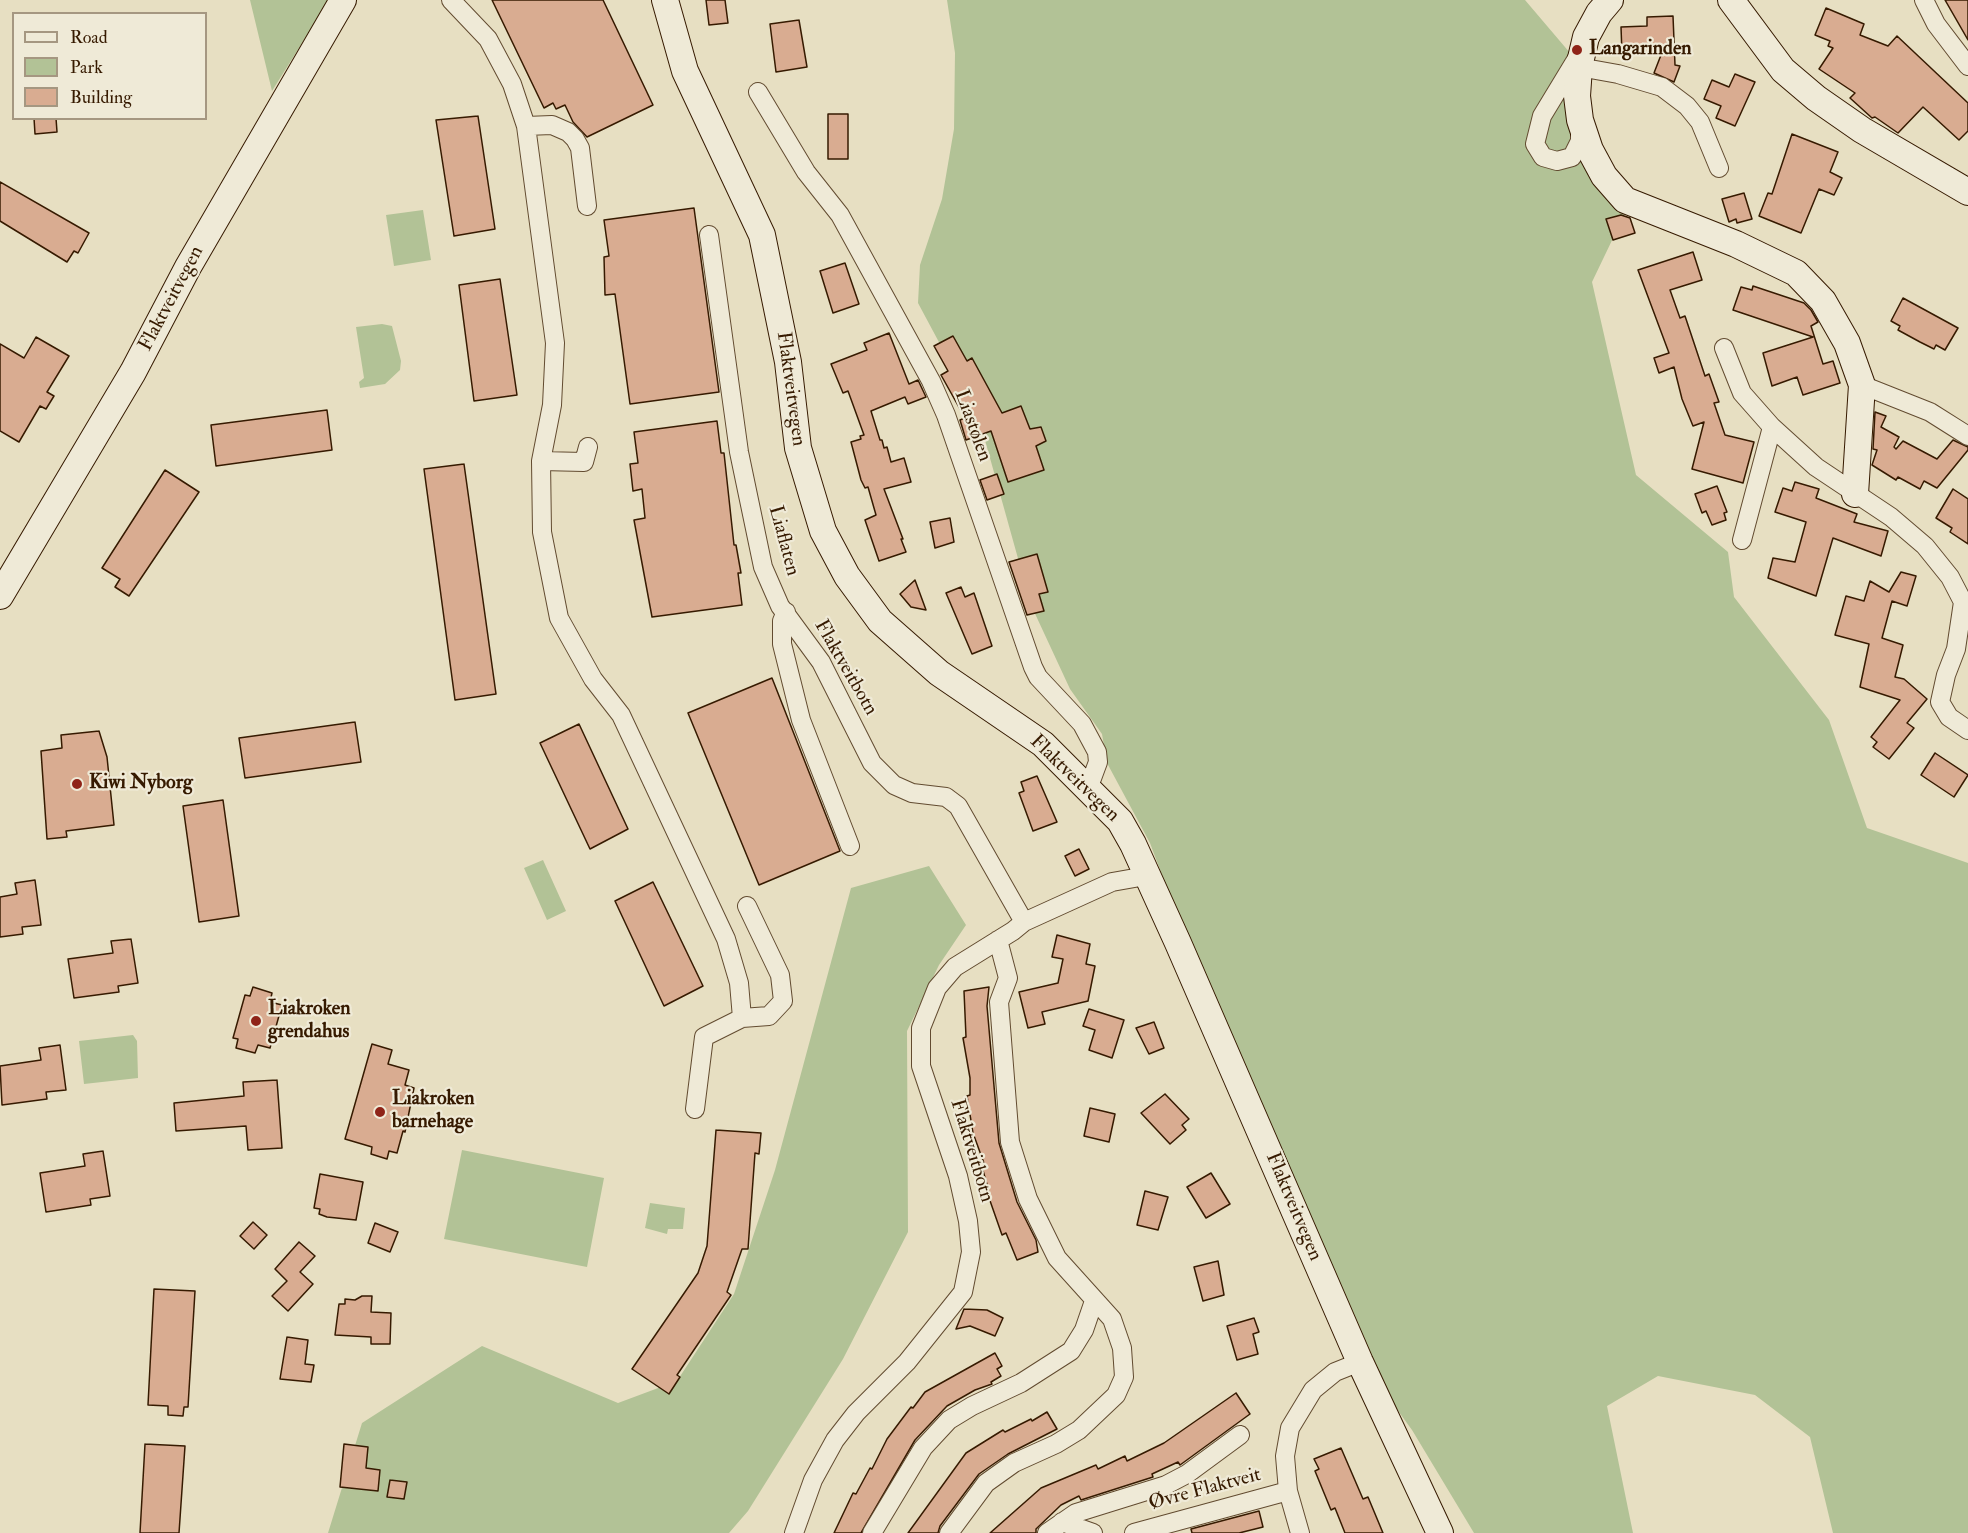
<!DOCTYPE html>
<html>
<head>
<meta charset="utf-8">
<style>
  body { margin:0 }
  #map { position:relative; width:1968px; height:1533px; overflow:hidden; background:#e7dfc2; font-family:"IM FELL Double Pica",serif }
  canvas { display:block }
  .legend { position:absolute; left:12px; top:12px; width:195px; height:108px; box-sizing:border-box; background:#efead7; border:2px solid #a59781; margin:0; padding:8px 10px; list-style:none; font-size:18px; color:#361a00 }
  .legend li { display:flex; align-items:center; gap:12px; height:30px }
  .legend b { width:30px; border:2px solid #a59781 }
</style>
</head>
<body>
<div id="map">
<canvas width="1968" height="1533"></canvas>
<ul class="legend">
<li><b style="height:8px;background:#efead7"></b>Road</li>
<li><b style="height:16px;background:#b2c296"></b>Park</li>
<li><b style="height:16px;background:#d9ac91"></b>Building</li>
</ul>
</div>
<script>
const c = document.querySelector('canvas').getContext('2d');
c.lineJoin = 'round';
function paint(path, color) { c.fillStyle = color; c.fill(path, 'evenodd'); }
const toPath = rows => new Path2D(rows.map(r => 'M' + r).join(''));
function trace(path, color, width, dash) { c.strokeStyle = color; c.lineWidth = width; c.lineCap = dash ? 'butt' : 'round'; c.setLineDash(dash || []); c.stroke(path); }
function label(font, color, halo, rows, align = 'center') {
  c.font = font + ' "IM FELL Double Pica",serif'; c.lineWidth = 4.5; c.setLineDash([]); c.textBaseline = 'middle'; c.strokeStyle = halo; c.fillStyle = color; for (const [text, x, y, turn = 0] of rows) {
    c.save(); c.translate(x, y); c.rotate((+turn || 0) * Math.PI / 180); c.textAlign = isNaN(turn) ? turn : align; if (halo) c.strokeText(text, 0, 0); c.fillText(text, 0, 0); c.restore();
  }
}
paint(toPath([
  [250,0,329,0,272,91],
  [947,0,1525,0,1576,60,1589,158,1627,209,1592,282,1636,475,1728,552,1734,597,1829,720,1867,828,1968,863,1968,1533,1833,1533,1810,1437,1755,1395,1658,1376,1607,1406,1633,1533,1474,1533,1412,1430,1325,1310,1150,843,1107,763,1102,734,1070,689,1031,605,978,415,918,303,920,265,942,199,954,129,955,53],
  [423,210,431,260,394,266,386,215],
  [382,324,392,326,401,361,400,370,385,384,360,388,359,382,364,378,356,327],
  [543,860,566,911,547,920,524,868],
  [929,866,966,925,939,965,907,1031,908,1232,843,1359,748,1511,729,1533,328,1533,362,1423,482,1346,618,1403,677,1381,734,1294,775,1170,851,888],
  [133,1035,137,1041,138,1078,84,1084,79,1041],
  [462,1150,604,1178,587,1267,444,1239],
  [650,1203,685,1208,683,1229,668,1229,667,1234,645,1228]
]), '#b2c296');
const building = toPath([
  [492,0,603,0,653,105,587,137,573,122,565,105,556,109,553,103,544,108,492,0],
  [706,0,725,0,728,23,709,25,706,0],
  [1945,0,1968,0,1968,40,1945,0],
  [1826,8,1864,24,1860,35,1888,46,1897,36,1968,103,1968,131,1959,140,1923,107,1898,133,1875,117,1872,118,1850,98,1855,93,1819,69,1833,48,1828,46,1830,41,1815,35,1826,8],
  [1673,16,1675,65,1680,66,1674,82,1654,73,1661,55,1622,54,1621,27,1647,26,1647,17,1673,16],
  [799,20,807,67,776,72,770,24,799,20],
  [1735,74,1755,82,1735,126,1716,118,1721,106,1704,99,1712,80,1729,87,1735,74],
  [828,114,848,114,848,159,828,159,828,114],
  [478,116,495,229,454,236,436,120,478,116],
  [34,118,56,118,57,132,35,134,34,118],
  [1792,134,1838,152,1830,172,1842,178,1834,195,1819,189,1801,233,1759,216,1768,193,1772,194,1792,134],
  [0,182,89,233,78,253,74,251,67,262,0,221,0,182],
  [1744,193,1752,219,1737,223,1736,219,1729,222,1722,199,1744,193],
  [694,208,719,392,630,404,615,294,605,295,604,257,609,256,604,220,694,208],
  [1621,215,1630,218,1635,233,1613,240,1606,219,1621,215],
  [1693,252,1702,280,1670,290,1680,318,1685,316,1705,376,1709,374,1719,402,1714,403,1725,435,1754,442,1743,483,1692,469,1704,422,1693,426,1682,399,1674,367,1659,373,1654,358,1669,353,1638,270,1693,252],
  [845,263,859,304,833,313,820,271,845,263],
  [500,279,517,395,474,401,459,285,500,279],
  [1753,286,1804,303,1811,310,1818,322,1811,326,1823,364,1833,361,1840,383,1803,395,1797,377,1772,386,1763,353,1813,337,1733,310,1741,287,1752,290,1753,286],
  [1903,298,1958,328,1945,350,1936,345,1934,349,1920,342,1898,330,1900,326,1891,321,1903,298],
  [889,333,909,384,918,380,926,397,908,404,905,397,871,411,880,440,882,440,884,448,887,447,891,462,904,458,911,482,884,489,903,539,901,539,906,552,879,561,865,520,876,515,868,487,865,488,861,480,851,442,861,439,860,436,864,435,848,391,843,393,831,364,867,350,864,343,889,333],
  [953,336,967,361,972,358,1002,413,1021,406,1030,429,1041,427,1046,441,1036,446,1044,470,1008,482,991,431,966,440,960,420,965,418,941,375,948,371,934,346,953,336],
  [36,337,69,356,47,392,54,396,46,409,40,406,19,442,0,431,0,344,24,358,36,337],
  [327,410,332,450,216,466,211,425,327,410],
  [1875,412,1886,416,1881,427,1899,437,1894,447,1896,449,1903,441,1937,459,1953,440,1968,447,1968,450,1937,488,1924,481,1920,489,1898,477,1896,480,1872,465,1877,450,1873,449,1875,412],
  [717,421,721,453,724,453,734,545,736,545,741,573,738,573,742,605,652,617,634,520,645,518,642,489,633,491,630,464,638,463,634,432,717,421],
  [464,464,496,694,455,700,424,469,464,464],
  [165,470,199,492,129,596,115,587,120,579,102,568,165,470],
  [997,474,1004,494,987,500,980,480,997,474],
  [1795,482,1819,489,1816,498,1857,514,1854,522,1888,531,1881,556,1833,538,1816,596,1768,578,1773,558,1795,562,1806,522,1775,512,1783,488,1792,491,1795,482],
  [1717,486,1727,512,1724,513,1726,520,1712,525,1706,511,1702,513,1695,494,1717,486],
  [1953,489,1968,499,1968,544,1950,532,1952,528,1936,518,1953,489],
  [950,518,954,542,935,548,930,522,950,518],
  [1037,554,1048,592,1039,594,1044,611,1027,615,1009,562,1037,554],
  [1901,572,1916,576,1907,606,1892,601,1882,638,1903,645,1895,677,1904,679,1927,699,1907,723,1914,728,1889,759,1873,747,1877,742,1871,737,1900,700,1860,687,1869,644,1835,635,1846,596,1864,601,1870,581,1889,592,1901,572],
  [915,580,926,610,911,607,900,594,915,580],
  [961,587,965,597,974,593,992,646,972,654,946,593,961,587],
  [772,678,840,851,759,885,688,713,772,678],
  [355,722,361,762,245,778,239,738,355,722],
  [579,724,628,829,590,849,540,743,579,724],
  [99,731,107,757,114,825,66,831,67,837,47,839,41,751,62,748,61,735,99,731],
  [1935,753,1968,775,1954,797,1921,775,1935,753],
  [1037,776,1057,822,1033,831,1019,793,1024,791,1021,782,1037,776],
  [223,800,239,916,199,922,183,806,223,800],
  [1079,849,1089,869,1075,876,1065,856,1079,849],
  [35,880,41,925,22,927,23,934,0,937,0,897,17,894,15,883,35,880],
  [653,882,703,986,664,1006,615,901,653,882],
  [1057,935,1090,944,1086,964,1095,966,1088,1001,1042,1012,1045,1024,1028,1028,1019,992,1058,983,1063,959,1052,957,1057,935],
  [131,939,138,983,118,986,119,992,74,998,68,959,113,953,111,941,131,939],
  [253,987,272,993,270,1002,282,1005,270,1048,258,1045,255,1053,236,1048,238,1039,233,1038,245,995,250,996,253,987],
  [989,987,987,1006,999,1143,1017,1202,1036,1240,1038,1252,1017,1260,1006,1233,1002,1235,988,1195,990,1195,982,1167,985,1166,973,1133,967,1096,970,1095,970,1078,963,1038,966,1037,964,991,989,987],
  [1089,1009,1124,1020,1112,1058,1089,1050,1095,1030,1083,1026,1089,1009],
  [1154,1022,1164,1048,1149,1054,1136,1028,1154,1022],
  [372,1044,392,1050,388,1064,409,1070,405,1085,414,1088,405,1132,403,1131,397,1153,389,1151,387,1159,371,1154,372,1147,345,1139,372,1044],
  [60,1045,66,1090,46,1092,47,1099,2,1105,0,1066,41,1060,39,1048,60,1045],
  [277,1080,282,1148,248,1150,246,1126,176,1131,174,1103,244,1096,243,1082,277,1080],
  [1165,1094,1189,1119,1182,1125,1186,1130,1170,1144,1141,1113,1165,1094],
  [1090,1108,1115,1114,1109,1142,1084,1136,1090,1108],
  [716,1130,761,1133,759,1154,755,1153,748,1249,742,1249,727,1292,731,1295,677,1375,680,1377,669,1394,632,1369,698,1273,707,1246,716,1130],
  [103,1151,110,1196,90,1199,91,1205,46,1212,40,1173,85,1166,83,1154,103,1151],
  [1211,1173,1230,1204,1206,1218,1187,1187,1211,1173],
  [320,1174,363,1182,356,1220,327,1217,319,1214,320,1209,314,1208,320,1174],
  [1145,1191,1168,1197,1158,1230,1137,1225,1145,1191],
  [253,1222,267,1235,254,1249,240,1236,253,1222],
  [375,1223,398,1232,390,1252,368,1243,375,1223],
  [299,1242,315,1256,300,1272,313,1284,288,1311,272,1296,287,1281,275,1269,299,1242],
  [1218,1261,1224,1295,1203,1301,1194,1267,1218,1261],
  [154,1289,195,1291,188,1407,184,1407,183,1416,168,1415,168,1406,148,1405,154,1289],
  [362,1296,372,1296,371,1312,391,1313,390,1344,371,1344,371,1337,335,1335,339,1304,345,1304,345,1299,355,1300,362,1296],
  [964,1309,987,1310,1003,1318,995,1336,970,1326,956,1329,964,1309],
  [1254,1318,1259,1332,1253,1334,1258,1354,1237,1360,1227,1326,1254,1318],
  [287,1337,308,1340,305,1364,314,1365,311,1382,280,1379,287,1337],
  [995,1353,1002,1366,997,1369,1001,1376,991,1382,992,1384,975,1390,947,1406,915,1440,861,1533,834,1533,853,1493,856,1494,870,1468,872,1469,887,1439,911,1407,913,1408,925,1392,995,1353],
  [1236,1393,1250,1414,1180,1465,1178,1462,1152,1474,1153,1477,1081,1500,1079,1496,1061,1505,1036,1529,1036,1533,990,1533,1041,1488,1096,1465,1098,1469,1125,1456,1127,1461,1164,1443,1236,1393],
  [1047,1412,1057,1429,1008,1454,979,1474,940,1526,938,1533,908,1533,966,1453,1003,1430,1005,1432,1031,1419,1032,1421,1047,1412],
  [145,1444,185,1446,179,1533,140,1533,145,1444],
  [344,1444,368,1447,366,1468,380,1470,378,1491,340,1487,344,1444],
  [1341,1448,1363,1499,1368,1497,1383,1533,1345,1533,1335,1508,1331,1510,1315,1471,1319,1469,1314,1459,1341,1448],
  [390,1480,407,1482,404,1499,387,1497,390,1480],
  [1259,1511,1263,1527,1239,1533,1192,1533,1191,1529,1259,1511]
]);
paint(building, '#d9ac91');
trace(building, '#361a00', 1.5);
const street = toPath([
  [451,0,488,39,512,84,526,126,555,343,552,405,541,461,542,532,559,618,593,679,621,715,726,939,739,983,742,1018,704,1037,695,1109],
  [1924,0,1936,24,1968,66],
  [1579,55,1542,116,1535,144,1543,157,1557,161,1572,157,1580,141,1580,125],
  [1579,67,1618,74,1662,87,1687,106,1700,122,1719,168],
  [758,92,806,172,840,215,931,381,946,415,1033,667,1038,677,1082,724,1097,752,1098,762,1088,789],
  [526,126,552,125,568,132,575,139,580,148,587,206],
  [709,235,739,452,763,567,780,606,821,662,872,763,894,785,912,793,946,797,958,806,1024,922],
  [1724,348,1742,393,1772,427,1816,467,1891,517,1925,546,1950,577,1963,602,1956,649,1946,675,1940,702,1949,717,1968,730],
  [1862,385,1930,412,1968,436],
  [541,461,584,462,588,447],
  [1742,540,1772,427],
  [786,612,782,621,782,644,801,720,850,846],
  [742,1018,769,1016,783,1001,780,975,747,906],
  [1062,1522,1093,1533],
  [794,1533,813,1480,835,1440,856,1413,907,1362,963,1292,971,1252,968,1221,958,1176,921,1066,921,1028,937,988,955,967,1013,931,1024,922,1112,882,1146,876],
  [872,1533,923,1448,949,1420,972,1406,1021,1383,1071,1351,1084,1330,1094,1301],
  [949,1533,986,1483,1014,1463,1056,1444,1079,1430,1116,1395,1124,1377,1122,1348,1112,1319,1057,1258,1028,1199,1010,1142,999,1002,1008,978,998,940],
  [1047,1533,1076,1513,1166,1485,1187,1474,1240,1435],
  [1134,1533,1288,1491],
  [1300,1533,1288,1491,1285,1456,1290,1428,1313,1390,1335,1372,1360,1362]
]);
const secondary = toPath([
  [665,0,685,71,762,235,788,362,798,448,823,531,847,576,880,621,939,673,1043,744,1120,821,1133,844,1178,943,1360,1362,1440,1533],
  [1610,0,1599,13,1586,37,1579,67,1577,96,1580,120,1590,150,1604,176,1625,200,1736,244,1796,273,1823,301,1847,343,1862,385,1855,494],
  [1731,0,1783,70,1816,98,1862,130,1968,192],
  [0,596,133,372,188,267,343,0]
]);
trace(street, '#624b30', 20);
trace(secondary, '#361a00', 28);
trace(street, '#efead7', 18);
trace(secondary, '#efead7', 26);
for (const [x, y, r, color] of [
  [1577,50,6,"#8f2418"],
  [77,784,6,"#8f2418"],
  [256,1021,6,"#8f2418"],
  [380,1112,6,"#8f2418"]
]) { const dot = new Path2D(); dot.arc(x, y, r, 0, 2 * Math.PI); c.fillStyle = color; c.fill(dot); trace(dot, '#efead7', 2); }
label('bold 20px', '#361a00', '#efead7', [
  ["Langarinden",1589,50],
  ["Kiwi Nyborg",89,784],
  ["Liakroken",268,1010],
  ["grendahus",268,1033],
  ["Liakroken",392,1100],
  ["barnehage",392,1123]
], 'left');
label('20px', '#361a00', '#efead7', [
  ["Flaktveitvegen",172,299,-62],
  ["Flaktveitvegen",790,389,82],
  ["Liastølen",972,426,70],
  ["Liaflaten",783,541,75],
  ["Flaktveitbotn",845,668,60],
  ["Flaktveitvegen",1074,779,44],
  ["Flaktveitbotn",971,1151,73],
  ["Flaktveitvegen",1293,1207,67],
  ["Øvre Flaktveit",1205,1490,-15]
]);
</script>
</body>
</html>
